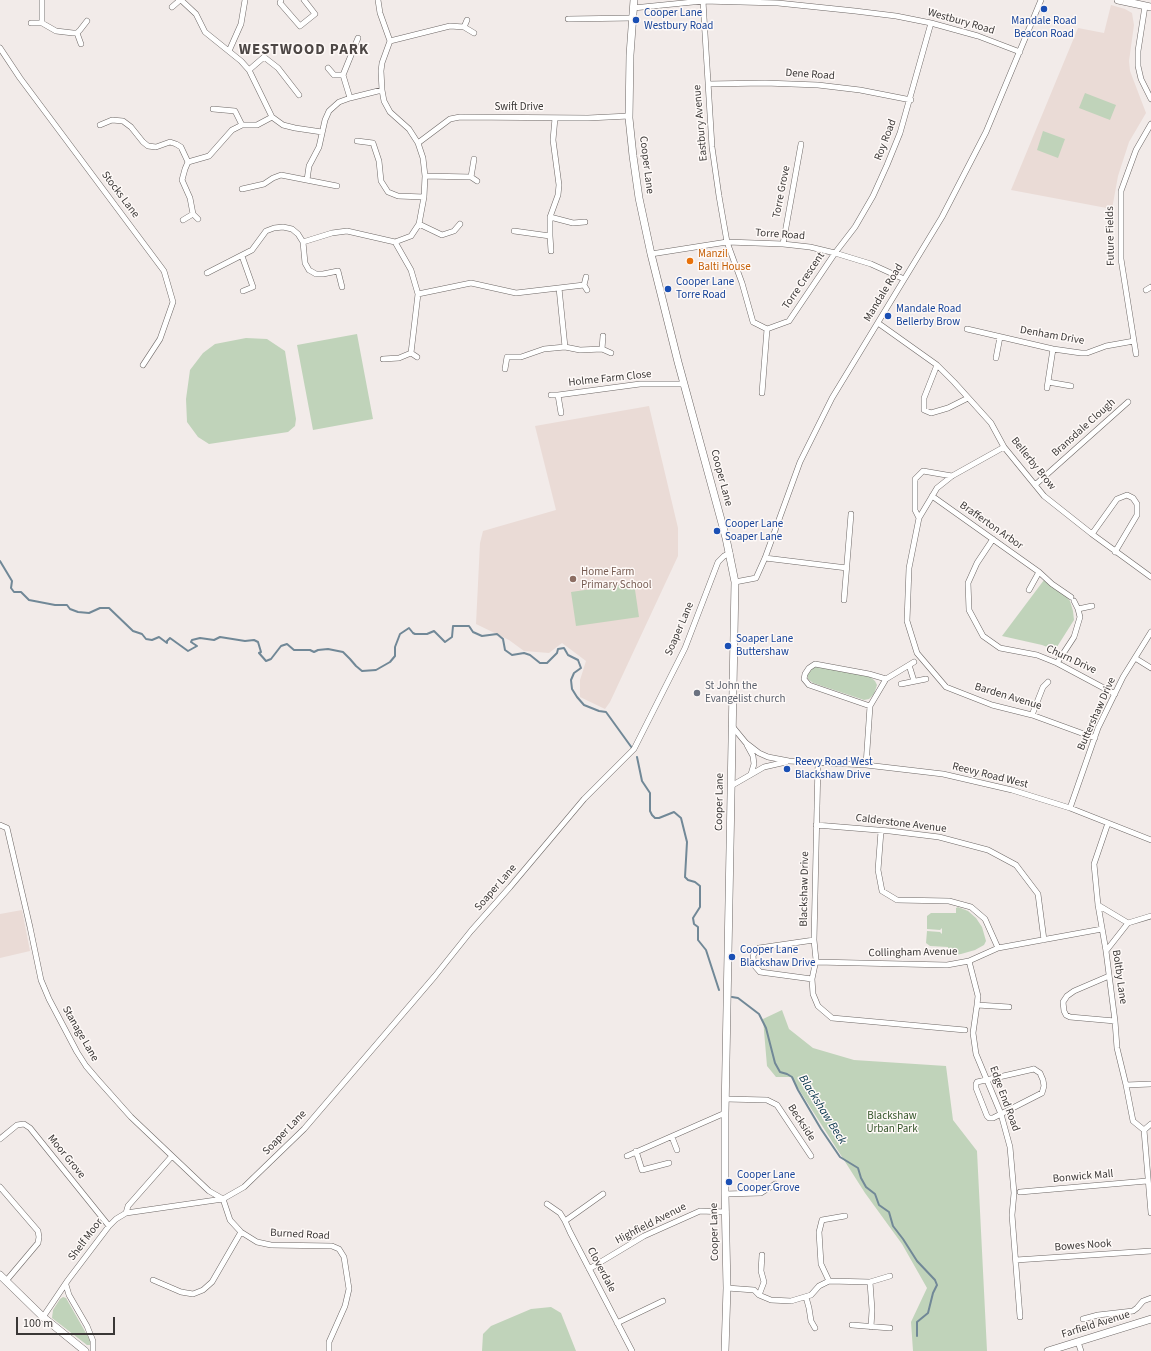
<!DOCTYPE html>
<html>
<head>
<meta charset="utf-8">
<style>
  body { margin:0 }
  #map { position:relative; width:1151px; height:1351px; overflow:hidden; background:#f2ebe9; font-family:"Source Sans 3",sans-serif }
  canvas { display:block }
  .scale { position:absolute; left:16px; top:1317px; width:99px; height:18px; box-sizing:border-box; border:2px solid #3a3736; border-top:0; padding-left:5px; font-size:12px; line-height:14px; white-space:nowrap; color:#3a3736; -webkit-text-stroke:3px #fef9f7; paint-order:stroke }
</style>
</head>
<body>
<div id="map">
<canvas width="1151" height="1351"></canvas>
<div class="scale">100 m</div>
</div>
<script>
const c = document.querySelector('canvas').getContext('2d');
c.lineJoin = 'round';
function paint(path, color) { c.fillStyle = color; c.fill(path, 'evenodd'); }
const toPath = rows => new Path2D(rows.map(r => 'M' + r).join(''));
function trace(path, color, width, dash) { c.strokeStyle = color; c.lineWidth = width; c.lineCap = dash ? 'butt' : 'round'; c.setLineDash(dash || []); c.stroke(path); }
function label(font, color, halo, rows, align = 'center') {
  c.font = font + ' "Source Sans 3",sans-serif'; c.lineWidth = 3; c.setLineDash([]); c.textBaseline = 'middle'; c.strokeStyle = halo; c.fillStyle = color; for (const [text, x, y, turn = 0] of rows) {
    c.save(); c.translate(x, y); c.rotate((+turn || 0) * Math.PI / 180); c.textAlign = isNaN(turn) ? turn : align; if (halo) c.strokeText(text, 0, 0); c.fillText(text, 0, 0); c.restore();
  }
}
paint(toPath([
  [1111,5,1125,9,1132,13,1134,25,1129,61,1130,71,1146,113,1129,142,1118,176,1112,209,1011,190,1078,28,1104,33],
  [649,406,678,528,678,556,610,702,605,709,580,697,580,680,586,661,562,643,549,653,524,651,509,640,476,624,480,543,483,531,556,510,535,426],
  [22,910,30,951,0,958,0,914]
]), '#eadbd6');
paint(toPath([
  [1085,93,1116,105,1110,120,1079,108],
  [1043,131,1065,139,1058,158,1037,150],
  [357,334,373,419,313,430,297,345],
  [246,338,267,339,285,351,296,419,295,426,288,432,209,444,198,437,187,422,186,399,190,370,203,353,215,344],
  [1044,580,1066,596,1070,601,1073,611,1074,620,1055,650,1042,645,1002,636],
  [634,583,639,617,576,626,571,592],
  [813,667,818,667,869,676,875,681,877,685,874,694,869,699,864,700,813,683,808,679,807,674,809,670],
  [958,907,968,911,976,918,982,927,986,941,984,945,975,950,961,954,949,956,948,947,930,946,926,943,927,931,940,932,942,934,942,928,940,930,927,929,927,916,931,913,956,913,956,908],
  [782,1010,789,1029,813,1048,854,1060,946,1066,953,1120,977,1151,987,1351,913,1351,911,1322,927,1288,902,1244,865,1193,791,1077,776,1077,767,1066,763,1019],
  [63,1297,66,1298,91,1342,90,1345,87,1345,52,1318,53,1310,60,1299],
  [551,1307,561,1313,576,1351,482,1351,483,1334,491,1326,531,1309]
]), '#c0d3ba');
trace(toPath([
  [0,561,12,581,11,588,14,592,21,592,29,600,55,605,67,605,70,609,78,612,89,613,100,608,109,608,133,631,142,634,146,639,152,640,159,637,167,643,167,641,170,638,188,651,197,646,191,642,192,640,200,638,214,640,220,637,245,641,254,640,258,642,261,652,259,653,266,661,271,659,281,646,287,644,294,650,310,650,314,652,318,650,328,649,343,652,350,659,356,666,362,671,376,670,390,662,395,656,395,647,400,634,409,628,413,633,415,634,427,634,434,631,445,642,452,637,453,626,469,626,473,632,482,636,497,634,503,639,505,650,512,655,524,653,530,655,540,663,547,663,557,653,558,649,564,648,568,655,578,660,581,668,574,673,571,680,572,689,577,697,584,705,599,711,606,712,632,748],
  [637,757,642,781,650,793,650,811,652,815,655,818,659,818,674,812,681,818,687,842,685,877,688,880,695,882,700,886,700,907,693,918,694,924,698,927,698,940,706,950,719,990],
  [732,997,738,998,759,1014,766,1028,775,1063,780,1072,787,1074,792,1077,798,1090,821,1129,840,1157,858,1168,861,1178,866,1187,875,1194,879,1205,889,1212,893,1226,903,1239,917,1261,935,1280,937,1285,933,1293,928,1313,917,1322,917,1336]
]), '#718897', 2);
const minor = toPath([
  [42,0,42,23],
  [181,0,196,14,205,32,241,61,249,70,272,117,283,125,295,128,322,132],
  [281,0,280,3,300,26,315,14,304,0],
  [378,0,380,13,390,41,382,63,381,71,382,90,384,101,390,112,409,129,418,143,423,158,425,176,424,197,419,224,411,236,395,242],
  [703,1,712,147,719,196,727,242,742,283,753,322,767,329,789,321,835,253,855,227,873,196,887,165,900,133,931,23],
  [1145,6,1138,51,1138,66,1141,79,1151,99],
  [172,7,180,0],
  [633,8,703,1,778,3,855,11,896,16,931,23,978,36,1020,52],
  [568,19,633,18],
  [31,23,42,23,56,31,73,33,77,33,80,30,87,21],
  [464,27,467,20],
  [77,33,81,44],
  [390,41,450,26,464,27,474,33],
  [0,48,20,78,164,271,173,302,160,339,143,365],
  [229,51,241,24,245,0],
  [328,68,334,75,343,75],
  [249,70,264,57,278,68,299,95],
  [708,84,765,83,818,85,860,90,911,100],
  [350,98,343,75,358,38],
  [213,109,235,111,242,125],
  [100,125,112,120,123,121,131,127,143,142,148,146,156,147,170,142,176,144,181,147,188,162],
  [357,141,373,143,379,161,381,181,388,192,398,196,424,197],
  [418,143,450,119,460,117,588,118,629,116],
  [425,176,471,177,474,159],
  [471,177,477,181],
  [307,180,309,166,319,147,325,120,329,111,339,102,350,98,382,90],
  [242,189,264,184,273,178,281,175,337,186],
  [193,214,198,219],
  [550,217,573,223,585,222],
  [183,220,193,214,190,198,182,180,185,169,188,162,209,156,232,130,242,125,257,125,272,117],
  [419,224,442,235,454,231,460,224],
  [514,231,550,236],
  [303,242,332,233,347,231,395,242],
  [783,244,801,144],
  [551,251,550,236,550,217,558,195,559,185,553,140,555,118],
  [651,254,727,242,783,244,810,247,835,253,871,264,904,279],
  [242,256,253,287,243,291],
  [207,273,252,250,266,231,274,228,283,227,292,229,298,234,303,242,305,263,309,270,316,274,323,274,338,271,342,287],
  [586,277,584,285,587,290],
  [559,288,565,347],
  [1146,290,1151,287],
  [418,294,471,283,516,293,584,285],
  [878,323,937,365,954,382,991,423,1004,447,1044,496,1092,534,1151,577],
  [967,329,1053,349,1081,353,1087,353,1106,346,1134,341],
  [602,349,603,336],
  [411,353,417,357],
  [1136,354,1121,259,1121,191,1136,150,1151,124],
  [996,358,1000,337],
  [383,359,399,358,411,353,418,294,411,270,395,242],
  [937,365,924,398,924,410,931,413,948,408,968,398],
  [505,369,507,357,521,357,544,349,565,347,580,350,602,349,611,353],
  [1048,382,1071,386],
  [1047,388,1053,349],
  [762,393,767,329],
  [551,395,558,395],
  [561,413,558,395,640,384,684,384],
  [1004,447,952,476,937,488,919,518,909,568,907,621,917,653,946,687,992,705,1032,715,1095,738],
  [1035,485,1128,402],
  [932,496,1039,572,1052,584,1071,597],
  [919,518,915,510,915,479,923,471,952,476],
  [1092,534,1117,499,1127,495,1133,498,1137,504,1137,515,1115,552],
  [993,539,977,563,968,583,969,610,983,636,1000,648,1037,655,1057,663,1115,694],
  [765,558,847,568],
  [735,582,756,578,765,558,800,462,832,398,942,217,986,132,1041,0],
  [1029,590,1039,572],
  [844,600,851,514],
  [1078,609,1092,606],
  [1135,658,1151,668],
  [1057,663,1074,637,1080,617,1078,609,1074,601],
  [909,665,914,681],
  [901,684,926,679],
  [870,706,809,685,804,679,805,674,809,668,815,664,869,674,886,679],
  [1032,715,1043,687,1048,682],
  [732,726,746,743,759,753,768,757,789,761,866,765,943,774,1012,790,1070,808,1151,840],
  [747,745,753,756,754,764,751,774],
  [818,763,814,940,816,960,812,979,813,994,818,1006,832,1018,965,1030],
  [866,765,870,706,886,679,914,662],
  [731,786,764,767,786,762],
  [1070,808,1098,728,1123,677,1151,632],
  [1108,823,1094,864,1098,905,1106,951,1115,1021,1117,1048,1126,1085,1133,1121,1144,1130,1151,1213],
  [0,825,7,828,30,927,41,980,49,999,77,1052,86,1066,98,1080,131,1117,209,1191,223,1199],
  [816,825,890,831,939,837,988,850,1016,865,1038,894,1044,940],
  [881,831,878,870,882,891,897,900,949,901,971,907,985,919,998,948],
  [1098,905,1128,923],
  [1106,951,1128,923,1151,916],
  [969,961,978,996,977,1005,973,1033,976,1054,1001,1114,1010,1147,1014,1193,1012,1215,1020,1317],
  [816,962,947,965,969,961,998,948,1102,929],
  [1109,976,1074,991,1067,996,1063,1002,1064,1011,1066,1015,1070,1017,1115,1021],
  [812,979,760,972,754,965,753,956,755,952,759,948,814,940],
  [977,1005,1009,1007],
  [1034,1069,1040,1073,1043,1080,1044,1086,1042,1093,993,1118,989,1118,987,1116,976,1088,976,1084,977,1082,1034,1069],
  [1126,1085,1151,1084],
  [726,1099,767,1100,777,1105,811,1156],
  [1144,1130,1151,1124],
  [672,1137,677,1150],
  [0,1139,17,1125,24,1124,30,1128,109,1226],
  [636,1151,642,1170,669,1163],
  [627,1156,725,1113],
  [0,1187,38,1231,39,1237,38,1243,6,1281],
  [1020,1192,1147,1181],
  [725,1194,761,1193,775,1184],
  [223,1199,230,1220,241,1232,257,1242,271,1245,332,1246,339,1249,344,1257,349,1289,345,1306,329,1342,329,1351],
  [547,1204,560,1213,565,1221,570,1232,632,1351],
  [126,1213,223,1199,244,1187,304,1129,435,976,471,931,510,887,584,799,634,749,685,648,718,562,724,556,730,553],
  [565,1221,603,1194],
  [1016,1260,1151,1251],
  [589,1269,644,1236,700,1211,726,1212],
  [153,1280,181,1292,193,1294,203,1290,212,1282,241,1232],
  [829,1281,821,1264,819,1232,822,1220,845,1216],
  [870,1282,872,1310,871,1327],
  [66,1285,69,1295,87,1326,93,1341,93,1351],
  [727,1288,754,1290,759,1295,771,1300,791,1301,811,1295,819,1286,829,1281,870,1282,890,1276],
  [759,1295,764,1282,761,1271,762,1255],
  [806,1297,809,1308,811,1321,815,1328],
  [43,1317,68,1280,109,1226,116,1219,126,1213,128,1206,172,1156],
  [1083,1319,1098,1315,1133,1311,1137,1308,1143,1301,1151,1298],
  [617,1323,663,1301],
  [852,1325,890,1328],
  [1078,1342,1081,1351]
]);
const tertiary = toPath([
  [0,1275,43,1317,85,1351],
  [1048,1351,1151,1319]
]);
const secondary = toPath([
  [634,0,630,55,629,118,633,156,639,198,651,254,678,362,726,538,735,582,725,1113,725,1194,727,1288,725,1351],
  [1118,0,1151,7]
]);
trace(minor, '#6d6765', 6);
trace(tertiary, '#6d6765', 8);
trace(secondary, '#6d6765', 8);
trace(minor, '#fff', 5);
trace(tertiary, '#fff', 7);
trace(secondary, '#fff', 7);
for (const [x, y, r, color] of [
  [1044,9,4,"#1a4fb4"],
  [636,20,4,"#1a4fb4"],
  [690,261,4,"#e8710a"],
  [668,289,4,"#1a4fb4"],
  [888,316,4,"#1a4fb4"],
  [717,531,4,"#1a4fb4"],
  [573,579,4,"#8d6e63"],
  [728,646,4,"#1a4fb4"],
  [697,693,4,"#6b7280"],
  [787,769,4,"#1a4fb4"],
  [732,957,4,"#1a4fb4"],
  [729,1182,4,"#1a4fb4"]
]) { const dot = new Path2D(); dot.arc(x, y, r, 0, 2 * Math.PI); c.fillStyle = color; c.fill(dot); trace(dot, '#fef9f7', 1.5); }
label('11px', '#164399', '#fef9f7', [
  ["Cooper Lane",644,14],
  ["Westbury Road",644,27],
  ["Mandale Road",1044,22,"center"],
  ["Beacon Road",1044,35,"center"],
  ["Cooper Lane",676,283],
  ["Torre Road",676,296],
  ["Mandale Road",896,310],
  ["Bellerby Brow",896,323],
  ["Cooper Lane",725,525],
  ["Soaper Lane",725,538],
  ["Soaper Lane",736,640],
  ["Buttershaw",736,653],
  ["Reevy Road West",795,763],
  ["Blackshaw Drive",795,776],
  ["Cooper Lane",740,951],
  ["Blackshaw Drive",740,964],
  ["Cooper Lane",737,1176],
  ["Cooper Grove",737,1189]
], 'left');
label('11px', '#3a3736', '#fef9f7', [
  ["Westbury Road",961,22,16],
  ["Dene Road",810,75,4],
  ["Swift Drive",519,108],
  ["Eastbury Avenue",701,123,-95],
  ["Roy Road",886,140,-69],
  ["Cooper Lane",646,165,83],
  ["Torre Grove",782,192,-79],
  ["Stocks Lane",120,195,53],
  ["Torre Road",780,235,4],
  ["Future Fields",1111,236,-91],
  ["Torre Crescent",804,281,-56],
  ["Mandale Road",884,293,-59],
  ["Denham Drive",1052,336,10],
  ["Holme Farm Close",610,379,-6],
  ["Bransdale Clough",1084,428,-42],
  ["Bellerby Brow",1033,464,51],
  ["Cooper Lane",721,478,75],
  ["Brafferton Arbor",991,526,35],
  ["Soaper Lane",680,629,-67],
  ["Churn Drive",1071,660,25],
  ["Barden Avenue",1008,697,17],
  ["Buttershaw Drive",1097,714,-66],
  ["Reevy Road West",990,776,14],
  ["Cooper Lane",720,802,-89],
  ["Calderstone Avenue",901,824,7],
  ["Soaper Lane",496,888,-49],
  ["Blackshaw Drive",805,889,-89],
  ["Collingham Avenue",913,953,-1],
  ["Boltby Lane",1119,977,82],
  ["Stanage Lane",80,1034,60],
  ["Edge End Road",1004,1099,70],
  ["Beckside",801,1123,57],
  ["Soaper Lane",285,1133,-46],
  ["Moor Grove",66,1157,51],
  ["Bonwick Mall",1083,1177,-5],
  ["Highfield Avenue",651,1224,-27],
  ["Cooper Lane",715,1232,-91],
  ["Burned Road",300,1235,3],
  ["Shelf Moor",86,1240,-53],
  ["Bowes Nook",1083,1246,-4],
  ["Cloverdale",601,1270,62],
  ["Farfield Avenue",1096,1325,-17]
]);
label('11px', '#c56008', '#fef9f7', [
  ["Manzil",698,255],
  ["Balti House",698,268]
], 'left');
label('11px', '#785e54', '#fef9f7', [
  ["Home Farm",581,573],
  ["Primary School",581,586]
], 'left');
label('11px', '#5b616d', '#fef9f7', [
  ["St John the",705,687],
  ["Evangelist church",705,700]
], 'left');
label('11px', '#335428', '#fef9f7', [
  ["Blackshaw",892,1117],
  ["Urban Park",892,1130]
]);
label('italic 12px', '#013047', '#fef9f7', [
  ["Blackshaw Beck",822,1110,58]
]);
c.letterSpacing = '1px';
label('bold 15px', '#4d4745', '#fef9f7', [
  ["WESTWOOD PARK",304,51]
]);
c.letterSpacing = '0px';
</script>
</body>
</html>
